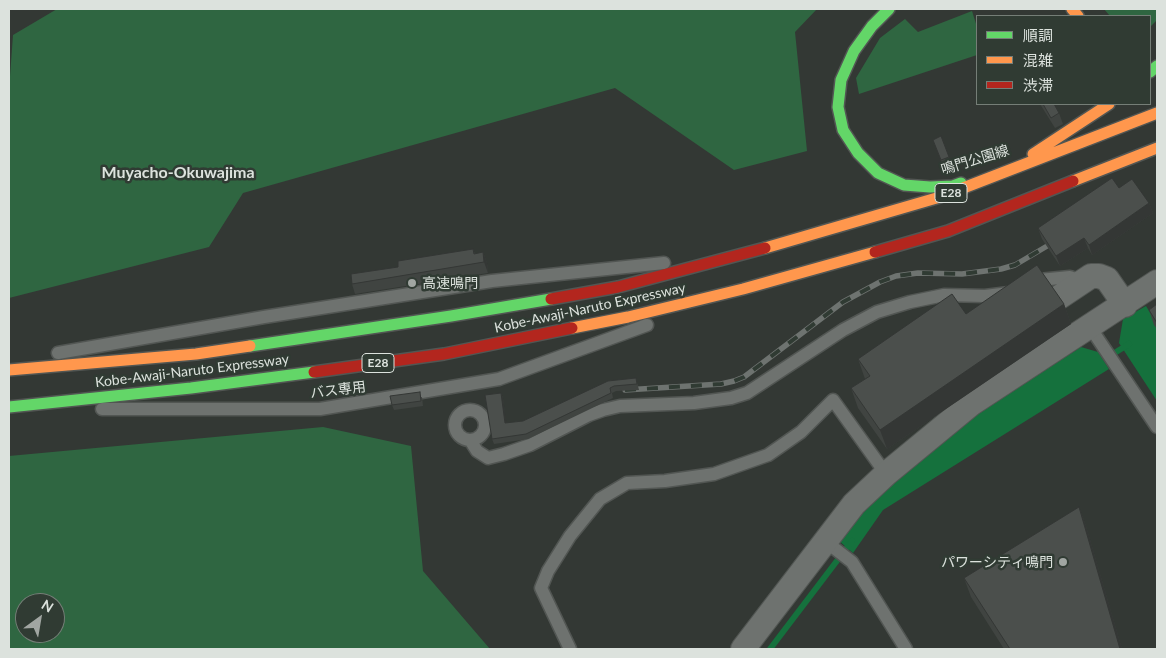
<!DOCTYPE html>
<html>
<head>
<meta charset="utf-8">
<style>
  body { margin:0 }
  #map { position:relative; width:1166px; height:658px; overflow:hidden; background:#333834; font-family:Lato,"Noto Sans JP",sans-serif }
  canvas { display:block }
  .frame { position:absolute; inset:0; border:10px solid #dce2dd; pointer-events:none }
  .legend { position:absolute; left:976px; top:15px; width:175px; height:90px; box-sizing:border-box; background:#303b33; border:1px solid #757e77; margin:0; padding:6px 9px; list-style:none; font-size:15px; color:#dce2dd }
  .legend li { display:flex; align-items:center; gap:10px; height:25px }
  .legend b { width:25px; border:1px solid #757e77 }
  .north { position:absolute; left:15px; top:593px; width:50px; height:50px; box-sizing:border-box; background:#303b33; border:1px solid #757e77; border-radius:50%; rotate:32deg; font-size:14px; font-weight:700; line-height:20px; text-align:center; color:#dce2dd }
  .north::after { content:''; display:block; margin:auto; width:18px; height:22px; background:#a1a6a2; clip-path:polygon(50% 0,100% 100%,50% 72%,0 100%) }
</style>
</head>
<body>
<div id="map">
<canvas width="1166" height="658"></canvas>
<div class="frame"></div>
<ul class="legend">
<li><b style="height:6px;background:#63d668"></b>順調</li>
<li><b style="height:6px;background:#ff974d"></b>混雑</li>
<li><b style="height:6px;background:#b3261e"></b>渋滞</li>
</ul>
<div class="north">N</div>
</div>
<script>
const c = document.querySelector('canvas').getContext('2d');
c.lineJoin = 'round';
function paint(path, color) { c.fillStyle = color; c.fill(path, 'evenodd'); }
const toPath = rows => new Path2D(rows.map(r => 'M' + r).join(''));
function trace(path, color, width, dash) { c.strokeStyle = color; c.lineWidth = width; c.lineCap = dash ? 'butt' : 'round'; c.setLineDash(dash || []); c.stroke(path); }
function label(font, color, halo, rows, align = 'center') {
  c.font = font + ' Lato,"Noto Sans JP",sans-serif'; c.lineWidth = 5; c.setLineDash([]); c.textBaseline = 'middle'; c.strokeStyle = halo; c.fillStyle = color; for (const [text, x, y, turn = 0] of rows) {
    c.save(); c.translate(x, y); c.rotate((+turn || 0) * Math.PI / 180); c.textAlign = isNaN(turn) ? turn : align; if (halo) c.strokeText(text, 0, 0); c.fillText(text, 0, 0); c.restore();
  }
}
paint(toPath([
  [57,9,817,9,795,32,807,151,734,170,615,88,243,193,209,247,9,298,9,90,13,35],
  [1104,9,1157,9,1157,20,1150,27,1150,16,1110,16],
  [972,11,977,27,977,55,859,94,856,78,880,38,905,19,918,32],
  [323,427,411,446,423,571,490,649,9,649,9,456],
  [25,603,55,603,55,633,25,633]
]), '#2f6641');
paint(toPath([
  [1146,306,1157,324,1157,401,1119,343,1123,319],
  [1081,347,1098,352,1109,369,883,510,853,553,838,540,866,504,947,436,988,406]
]), '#15713d');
trace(toPath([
  [1108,357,1129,344],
  [770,649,852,541]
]), '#15713d', 6);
const lane = toPath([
  [1032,284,1039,280,1070,277,1082,282],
  [1090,327,1157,427],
  [58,353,264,317,492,281,664,263],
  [102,409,320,409,499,379,647,325],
  '455 425a15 15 0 1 1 30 0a15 15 0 1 1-30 0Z',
  [470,440,477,451,488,458,504,454,530,445,589,415,603,410,620,406,694,403,731,398,747,393,843,330,877,312,910,302,944,295,985,296,1009,293],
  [825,541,852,562,906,649],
  [570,649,541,588,548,571,570,536,600,499,627,483,665,481,714,474,768,455,801,432,833,400,886,474]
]);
const street = toPath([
  [1055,300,1091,276,1099,276,1107,279,1125,305],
  [743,649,854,504,886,474,971,404,1157,282]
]);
const fast = toPath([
  [889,9,872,26,854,51,841,80,838,107,843,130,858,153,878,173,904,185,930,187,953,186,961,183],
  [1150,72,1157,66],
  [250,346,451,316,551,299],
  [9,407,191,388,314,372]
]);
const slow = toPath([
  [1072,9,1078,16],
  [1033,154,1109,104],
  [1073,181,1157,148],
  [765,248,940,197,1157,113],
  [572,328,628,317,743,289,875,252],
  [9,370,196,354,250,346]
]);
const jam = toPath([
  [875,252,948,231,1073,181],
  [551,299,618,287,765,248],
  [314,372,444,354,572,328]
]);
trace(lane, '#525653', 15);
trace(street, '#525653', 26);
trace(fast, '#525653', 14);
trace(slow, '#525653', 14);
trace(jam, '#525653', 14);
trace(lane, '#6e726f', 12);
trace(street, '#6e726f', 24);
trace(fast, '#63d668', 11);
trace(slow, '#ff974d', 11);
trace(jam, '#b3261e', 11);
const rail = toPath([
  [625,390,721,384,734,381,744,377,843,302,880,282,896,276,918,273,962,274,1001,269,1015,265,1059,239]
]);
trace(rail, '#6e7370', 5.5);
trace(rail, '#303b33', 4, [11]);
paint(toPath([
  [1040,104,1054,104,1059,113,1063,124,1055,128],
  [941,136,951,163,943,166,933,140],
  [1119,188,1149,203,1153,213,1092,255,1088,248,1060,266,1042,239,1038,228],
  [473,249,475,254,483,252,487,263,488,273,355,294,352,284,398,267],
  [1064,304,1071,324,887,449,858,408,851,388,865,379,858,359,966,314],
  [1157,304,1157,329,1154,325,1149,310],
  [636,378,639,390,616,391,612,393,613,398,528,439,494,444,492,439,501,393,503,398,506,423,523,421,608,381],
  [422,397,423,406,394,410,392,405],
  [1079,507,1086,526,1122,649,1004,649,971,597,964,578]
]), '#404441');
paint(toPath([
  [1149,203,1153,213,1092,255,1089,245],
  [1084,238,1088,248,1060,266,1056,256],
  [483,252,487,263,488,273,484,262],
  [1064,304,1071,324,887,449,880,430],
  [501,393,503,398,507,428,505,423],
  [1079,507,1086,526,1122,649,1120,649]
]), '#343735');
const building = toPath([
  [1043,104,1054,104,1059,113,1051,118,1043,104],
  [941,136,949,157,941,160,933,140,941,136],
  [1112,178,1119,188,1132,179,1149,203,1089,245,1084,238,1056,256,1038,228,1112,178],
  [473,249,474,254,483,252,484,262,352,284,351,274,398,267,398,261,473,249],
  [1037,265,1064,304,880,430,851,388,870,376,858,359,952,294,966,314,1037,265],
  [1157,304,1157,323,1149,310,1157,304],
  [636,378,637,384,614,386,610,388,611,393,526,434,492,439,485,395,501,393,505,423,523,421,608,381,636,378],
  [420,392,421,401,392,405,390,396,420,392],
  [1079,507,1120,649,1010,649,964,578,1079,507]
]);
paint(building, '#4b4f4c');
trace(building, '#343735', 1);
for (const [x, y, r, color] of [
  [412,283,5,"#a1a6a2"],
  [1063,562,5,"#a1a6a2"]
]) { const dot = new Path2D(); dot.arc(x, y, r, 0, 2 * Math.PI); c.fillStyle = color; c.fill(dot); trace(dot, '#303b33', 2); }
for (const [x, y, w] of [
  [951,193,32],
  [378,363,32]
]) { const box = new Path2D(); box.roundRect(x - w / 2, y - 9.5, w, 19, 4); c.fillStyle = '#303b33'; c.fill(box); trace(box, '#dce2dd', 1); }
label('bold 12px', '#dce2dd', null, [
  ["E28",951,193],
  ["E28",378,363]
]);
label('14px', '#dce2dd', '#303b33', [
  ["鳴門公園線",975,160,-17],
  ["Kobe-Awaji-Naruto Expressway",590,308,-12],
  ["Kobe-Awaji-Naruto Expressway",192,371,-7],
  ["バス専用",338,390,-7]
]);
label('14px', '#dce2dd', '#303b33', [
  ["高速鳴門",422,283],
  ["パワーシティ鳴門",1053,562,"right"]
], 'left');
label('bold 16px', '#dce2dd', '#303b33', [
  ["Muyacho-Okuwajima",178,173]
]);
</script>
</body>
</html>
